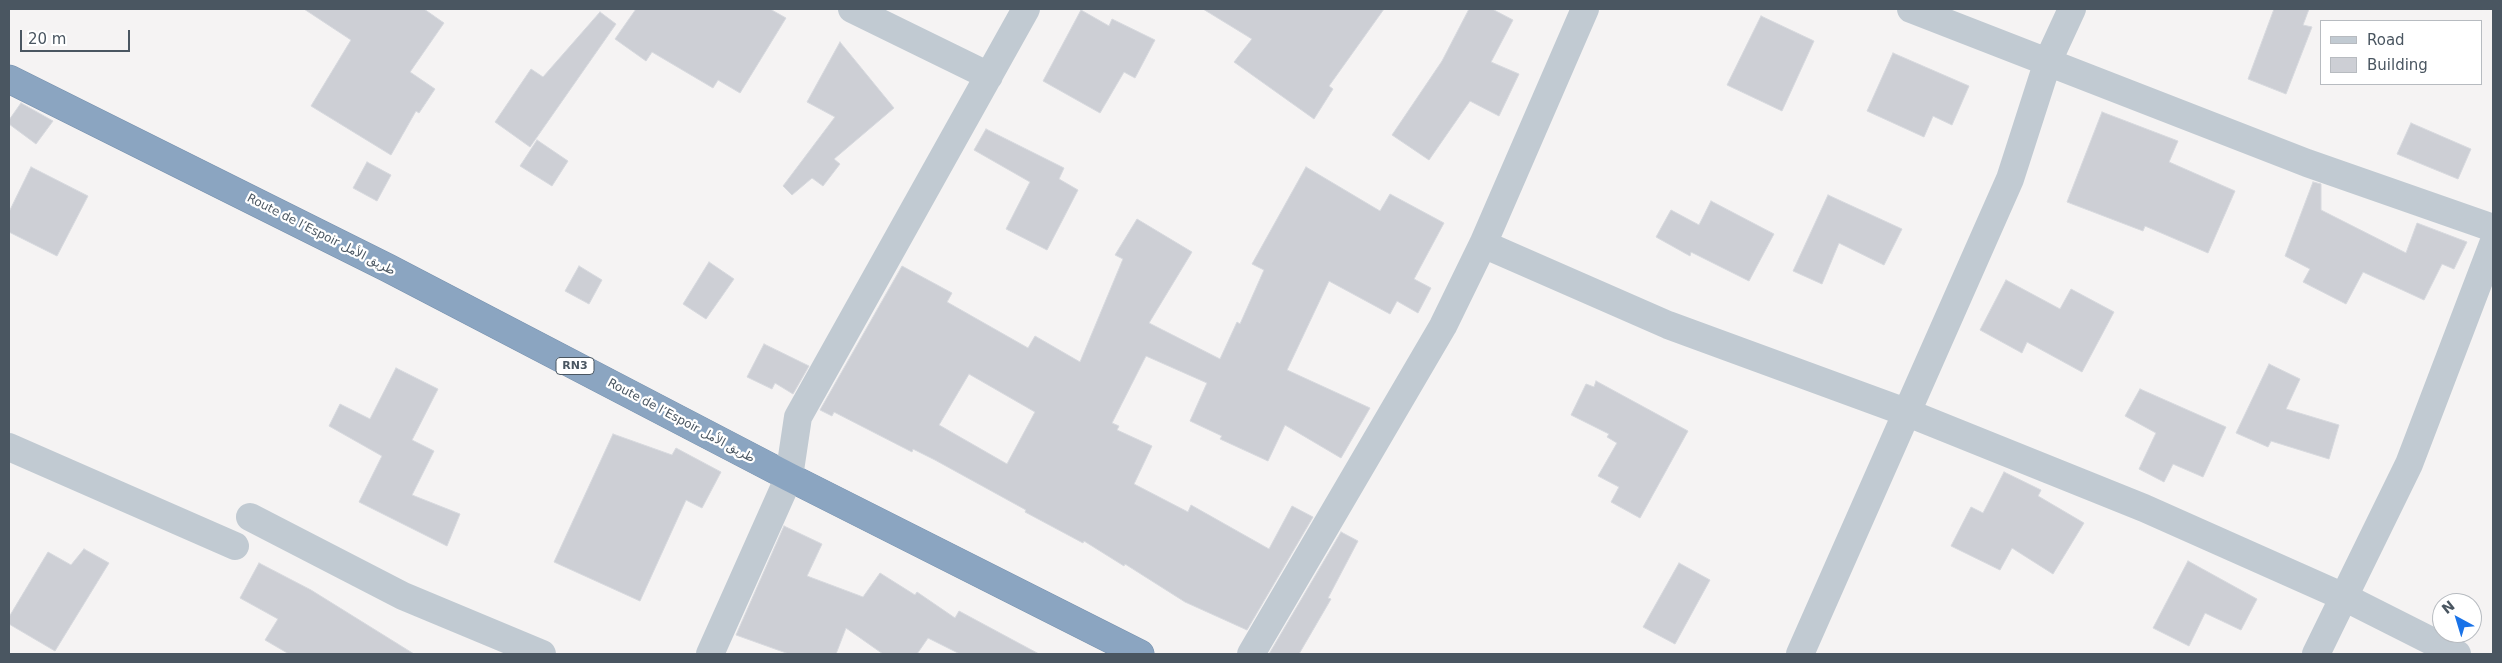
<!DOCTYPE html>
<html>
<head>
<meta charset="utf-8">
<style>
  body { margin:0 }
  #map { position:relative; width:2502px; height:663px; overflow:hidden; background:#f5f3f3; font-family:"DejaVu Sans",sans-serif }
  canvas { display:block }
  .frame { position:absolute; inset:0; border:10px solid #4a5661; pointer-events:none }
  .legend { position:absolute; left:2320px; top:20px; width:162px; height:65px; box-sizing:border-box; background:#fff; border:1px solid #b7bbc0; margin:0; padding:6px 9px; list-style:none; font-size:15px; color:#4a5661 }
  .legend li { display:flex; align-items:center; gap:10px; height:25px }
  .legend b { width:25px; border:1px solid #b7bbc0 }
  .north { position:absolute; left:2432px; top:593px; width:50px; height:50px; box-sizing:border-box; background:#fff; border:1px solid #b7bbc0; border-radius:50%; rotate:321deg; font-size:14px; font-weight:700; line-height:20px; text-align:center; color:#4a5661 }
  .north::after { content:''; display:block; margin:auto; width:18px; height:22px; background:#1a73e8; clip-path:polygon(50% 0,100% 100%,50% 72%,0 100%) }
  .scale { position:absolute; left:20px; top:30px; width:110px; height:22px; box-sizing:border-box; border:2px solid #4a5661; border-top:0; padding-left:6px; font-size:15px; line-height:18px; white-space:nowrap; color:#4a5661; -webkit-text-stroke:4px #fff; paint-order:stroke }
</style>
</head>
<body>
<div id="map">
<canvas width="2502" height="663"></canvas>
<div class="frame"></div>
<ul class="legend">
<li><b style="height:6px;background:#c1cad2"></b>Road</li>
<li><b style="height:14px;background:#cdcfd5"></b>Building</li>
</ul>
<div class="north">N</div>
<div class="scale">20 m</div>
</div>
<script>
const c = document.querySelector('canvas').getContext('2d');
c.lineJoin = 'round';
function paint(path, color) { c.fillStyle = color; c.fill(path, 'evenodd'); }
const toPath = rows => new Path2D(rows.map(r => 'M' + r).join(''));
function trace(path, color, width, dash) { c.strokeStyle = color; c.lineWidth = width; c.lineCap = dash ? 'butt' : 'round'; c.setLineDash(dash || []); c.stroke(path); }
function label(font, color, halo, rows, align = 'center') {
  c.font = font + ' "DejaVu Sans","Noto Sans Arabic",sans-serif'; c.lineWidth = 4.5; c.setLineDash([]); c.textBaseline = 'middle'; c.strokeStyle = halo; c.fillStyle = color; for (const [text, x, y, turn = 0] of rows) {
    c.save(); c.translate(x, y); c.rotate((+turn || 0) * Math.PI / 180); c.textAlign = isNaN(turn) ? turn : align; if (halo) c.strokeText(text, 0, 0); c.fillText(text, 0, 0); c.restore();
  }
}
const building = toPath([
  [304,9,424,9,444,23,410,72,435,89,419,113,416,111,391,155,311,106,351,40,304,9],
  [636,9,770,9,786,18,740,93,718,80,713,88,652,52,646,61,615,39,636,9],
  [1203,9,1384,9,1329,86,1333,89,1314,119,1234,62,1252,39,1203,9],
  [1469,9,1492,9,1513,20,1491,62,1519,74,1499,116,1470,101,1429,160,1392,135,1442,61,1469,9],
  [2274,9,2309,9,2303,25,2312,27,2286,94,2248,79,2274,9],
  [1081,10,1109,26,1112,19,1155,40,1135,78,1124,72,1100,113,1043,81,1081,10],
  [600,12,616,24,530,147,495,122,531,69,543,77,600,12],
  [1761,16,1814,41,1782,111,1727,85,1761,16],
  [840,42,894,108,834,159,840,164,823,186,812,178,792,195,783,186,835,117,807,102,840,42],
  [1893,53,1969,86,1952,125,1933,116,1924,137,1867,111,1893,53],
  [21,103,53,121,36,144,9,124,9,120,21,103],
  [2102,112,2178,141,2169,162,2235,191,2208,253,2145,226,2143,231,2067,202,2102,112],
  [2411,123,2471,149,2458,179,2397,154,2411,123],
  [986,129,1064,168,1059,179,1078,190,1047,250,1006,229,1030,182,974,150,986,129],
  [537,140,568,161,552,186,520,166,537,140],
  [367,162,391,175,377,201,353,188,367,162],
  [31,167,88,196,57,256,9,232,9,212,31,167],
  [1306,167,1380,211,1390,194,1444,223,1414,279,1431,288,1418,313,1397,301,1390,314,1329,281,1287,370,1370,408,1341,458,1285,425,1268,461,1220,439,1222,436,1190,421,1207,383,1146,356,1112,423,1119,426,1117,430,1152,446,1134,484,1188,512,1191,505,1269,549,1292,506,1313,517,1247,630,1185,602,1125,564,1124,566,1084,541,1083,543,1025,512,1026,510,935,460,913,449,912,452,834,412,832,416,820,410,902,266,952,293,947,302,1028,348,1035,336,1080,362,1123,259,1115,255,1137,219,1192,252,1149,323,1220,359,1237,322,1240,324,1264,270,1252,264,1306,167],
  [969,374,1035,412,1007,464,939,425,969,374],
  [2313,182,2321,184,2321,210,2406,253,2417,223,2467,242,2454,269,2442,264,2424,300,2363,272,2346,304,2303,282,2310,269,2285,256,2313,182],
  [1828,195,1902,229,1884,265,1839,243,1822,284,1793,271,1828,195],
  [1711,201,1774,234,1749,281,1691,252,1690,256,1656,237,1671,210,1699,225,1711,201],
  [709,262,734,279,706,319,683,304,709,262],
  [579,266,602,280,589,304,565,291,579,266],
  [2006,280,2060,309,2071,289,2114,312,2082,372,2027,342,2022,353,1980,330,2006,280],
  [764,344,809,366,793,394,775,383,772,389,747,377,764,344],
  [2269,364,2300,379,2286,409,2339,425,2329,459,2271,441,2268,447,2236,433,2269,364],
  [396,368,438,389,412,440,434,451,412,495,460,514,447,546,359,502,382,456,329,426,340,404,370,419,396,368],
  [1596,381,1688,431,1640,518,1611,502,1619,487,1598,476,1617,443,1607,437,1609,434,1571,415,1586,384,1594,387,1596,381],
  [2140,389,2226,427,2203,477,2173,464,2164,482,2139,469,2156,433,2125,416,2140,389],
  [613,434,672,455,676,448,721,472,702,508,686,500,640,601,554,562,613,434],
  [2004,472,2041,490,2038,496,2084,523,2053,574,2012,548,2000,570,1951,546,1971,507,1983,513,2004,472],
  [784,526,822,544,807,576,863,597,880,573,915,595,917,592,955,618,959,611,1039,654,960,654,928,638,917,654,883,654,846,628,836,654,789,654,736,635,784,526],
  [1341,532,1358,541,1328,598,1331,599,1299,654,1269,654,1341,532],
  [84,549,109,563,55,651,9,624,9,617,48,552,71,565,84,549],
  [2188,561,2257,599,2241,630,2205,613,2189,646,2153,628,2188,561],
  [259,563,311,590,414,654,289,654,265,640,278,619,240,598,259,563],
  [1679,563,1710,580,1675,644,1643,627,1679,563]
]);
paint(building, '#cdcfd5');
trace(building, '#d7d9de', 1);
const highway = toPath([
  [9,79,388,268,789,477,1140,654]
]);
trace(highway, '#7690ad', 29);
trace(toPath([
  [852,9,989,76],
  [1911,9,2307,163,2493,228],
  [1483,244,1668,325,1908,413,2144,508,2344,597,2457,654],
  [9,447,235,546],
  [250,517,403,596,542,654],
  [710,654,789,477,798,417,1026,9],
  [1251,654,1443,326,1483,244,1585,9],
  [1800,654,2010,179,2048,61,2072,9],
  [2316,654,2409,464,2493,244]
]), '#c1cad2', 28);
trace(highway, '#8ba5c1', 28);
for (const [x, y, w] of [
  [575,366,38]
]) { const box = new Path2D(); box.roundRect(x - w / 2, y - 8.5, w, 17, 4); c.fillStyle = '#fff'; c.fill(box); trace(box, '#4a5661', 1); }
label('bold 11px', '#4a5661', null, [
  ["RN3",575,366]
]);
label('12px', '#4a5661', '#fff', [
  ["Route de l’Espoir طريق الأمل",321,235,27],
  ["Route de l’Espoir طريق الأمل",681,421,28]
]);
</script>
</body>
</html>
